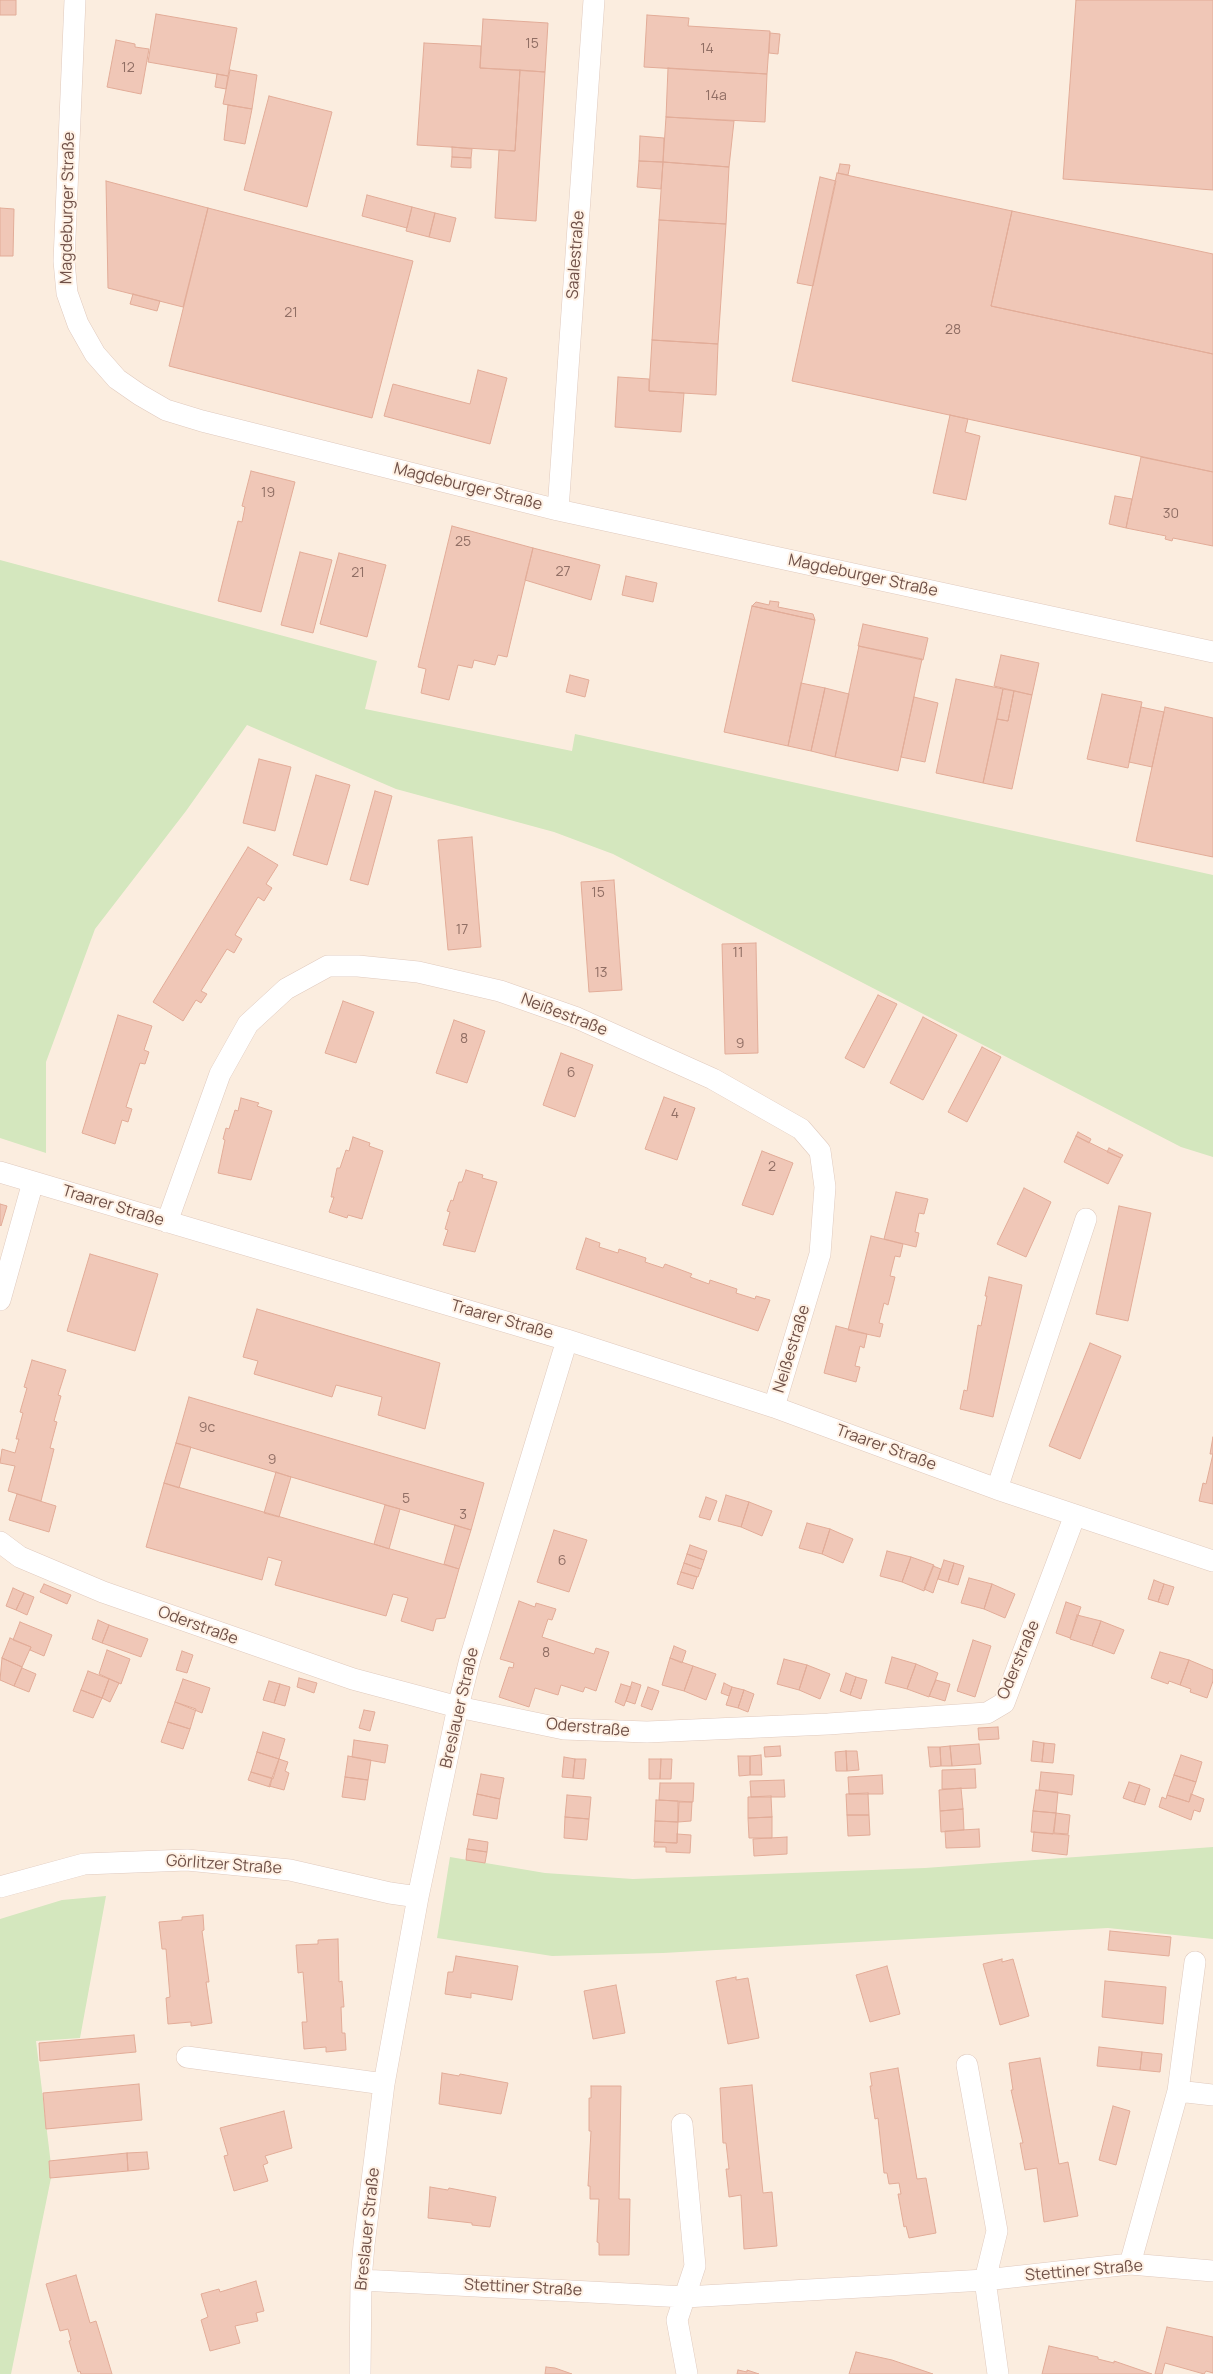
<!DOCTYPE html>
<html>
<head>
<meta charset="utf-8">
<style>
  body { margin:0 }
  canvas { display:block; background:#fbeddf }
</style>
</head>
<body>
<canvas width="1213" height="2374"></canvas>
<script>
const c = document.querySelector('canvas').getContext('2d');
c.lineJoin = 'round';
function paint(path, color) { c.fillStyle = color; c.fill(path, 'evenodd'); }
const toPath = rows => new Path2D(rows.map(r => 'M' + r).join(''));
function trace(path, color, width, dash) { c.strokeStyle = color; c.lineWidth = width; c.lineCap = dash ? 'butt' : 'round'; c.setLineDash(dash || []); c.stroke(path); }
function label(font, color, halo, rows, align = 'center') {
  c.font = font + ' Manrope,sans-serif'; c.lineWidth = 4; c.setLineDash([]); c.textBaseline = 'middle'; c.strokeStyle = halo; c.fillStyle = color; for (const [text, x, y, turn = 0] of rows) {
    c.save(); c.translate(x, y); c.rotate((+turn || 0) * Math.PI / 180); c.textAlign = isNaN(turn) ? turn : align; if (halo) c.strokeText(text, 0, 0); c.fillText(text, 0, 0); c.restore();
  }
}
paint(toPath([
  [0,560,377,661,365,709,572,751,575,734,1213,875,1213,1157,1181,1147,613,854,554,832,396,789,247,725,186,811,95,929,46,1062,46,1153,0,1138],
  [1213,1847,1213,1939,1108,1928,663,1953,552,1956,437,1938,450,1857,545,1873,633,1879,925,1868],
  [106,1896,80,2038,36,2041,52,2173,11,2374,0,2374,0,1919,62,1900]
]), '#d4e7be');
const building = toPath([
  [0,0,16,0,16,15,0,15,0,0],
  [1076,0,1213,0,1213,190,1063,179,1076,0],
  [156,14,237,28,228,76,148,62,156,14],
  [647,15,689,18,688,26,770,31,767,74,644,67,647,15],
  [483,19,548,23,545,72,480,68,483,19],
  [770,33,780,34,778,54,769,53,770,33],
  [116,40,135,44,135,47,149,49,141,94,107,87,116,40],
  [424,43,481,46,480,68,520,70,515,151,417,145,424,43],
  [668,68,767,74,765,122,666,117,668,68],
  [230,70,257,75,252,109,223,104,230,70],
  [520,70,545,72,536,221,495,218,499,150,515,151,520,70],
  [217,74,228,76,226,89,215,87,217,74],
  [269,96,332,112,307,207,244,190,269,96],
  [228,105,252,109,245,144,224,140,228,105],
  [666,117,734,121,729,167,663,162,666,117],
  [640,136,664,138,663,162,639,161,640,136],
  [452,147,472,149,471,158,452,157,452,147],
  [452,157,471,158,471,168,451,167,452,157],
  [639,161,663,162,661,189,637,187,639,161],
  [663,162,729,167,726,224,659,220,663,162],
  [840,164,850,165,848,175,838,173,840,164],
  [837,173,1012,211,991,306,1213,354,1213,472,792,381,837,173],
  [820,177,836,181,813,286,797,283,820,177],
  [106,181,208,208,183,307,108,288,106,181],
  [367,195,412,207,407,228,362,216,367,195],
  [412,207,435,213,429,237,406,231,412,207],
  [0,208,14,209,13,256,0,256,0,208],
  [208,208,413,261,372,418,169,366,208,208],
  [1012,211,1213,254,1213,354,991,306,1012,211],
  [435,213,456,218,450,242,429,237,435,213],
  [659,220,726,224,718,344,652,340,659,220],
  [133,294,160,301,157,311,130,304,133,294],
  [652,340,718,344,716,395,649,391,652,340],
  [478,370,507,378,490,444,384,416,393,384,470,404,478,370],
  [618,377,649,379,649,391,684,393,681,432,615,427,618,377],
  [950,415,968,419,965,432,980,436,966,500,933,493,950,415],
  [1141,457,1213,472,1213,546,1173,538,1172,541,1165,539,1166,536,1126,528,1141,457],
  [251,471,295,482,261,612,218,601,238,521,242,522,245,507,242,506,251,471],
  [1115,496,1132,499,1126,528,1109,524,1115,496],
  [452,526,533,548,507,657,498,655,495,665,474,660,472,668,458,665,449,700,421,693,426,669,418,667,452,526],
  [533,548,600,565,591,600,525,580,533,548],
  [300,552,332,560,313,633,281,625,300,552],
  [339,553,386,565,367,637,320,624,339,553],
  [626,576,657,583,653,602,622,595,626,576],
  [770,601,779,602,778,607,813,614,815,620,752,606,756,602,769,605,770,601],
  [752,606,815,620,788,746,724,732,752,606],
  [863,624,928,638,923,660,858,646,863,624],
  [859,646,922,659,898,771,835,757,859,646],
  [1001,655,1039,663,1032,695,994,686,1001,655],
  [570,675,589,680,585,697,566,692,570,675],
  [956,679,1003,689,983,783,936,773,956,679],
  [801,683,825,688,811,751,788,746,801,683],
  [825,688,849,694,835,757,811,751,825,688],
  [1003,689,1014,691,1008,721,997,719,1003,689],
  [1014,691,1032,695,1012,789,983,783,997,719,1008,721,1014,691],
  [1102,694,1142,702,1128,768,1087,759,1102,694],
  [914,697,938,703,925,762,901,757,914,697],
  [1141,707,1164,712,1152,767,1129,762,1141,707],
  [1165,707,1213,718,1213,857,1136,841,1165,707],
  [259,759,291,767,275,831,243,823,259,759],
  [316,775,350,785,327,865,293,855,316,775],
  [375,791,392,796,368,885,350,880,375,791],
  [472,837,481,947,448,950,438,840,472,837],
  [248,847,278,865,266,884,272,888,264,901,258,897,235,935,242,939,234,953,227,949,201,991,207,994,201,1003,196,1000,183,1021,153,1002,248,847],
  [614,880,622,990,589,992,581,882,614,880],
  [756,943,758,1053,725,1054,722,944,756,943],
  [878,995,897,1004,864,1068,845,1058,878,995],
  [343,1001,374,1012,356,1063,325,1053,343,1001],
  [118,1015,152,1026,144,1050,149,1052,145,1064,140,1063,126,1107,132,1109,128,1122,122,1120,115,1144,82,1133,118,1015],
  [923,1017,957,1035,923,1100,890,1083,923,1017],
  [454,1020,485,1031,467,1083,436,1073,454,1020],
  [982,1047,1001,1057,967,1122,948,1112,982,1047],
  [561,1053,593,1065,575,1117,543,1105,561,1053],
  [664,1097,695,1108,677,1160,645,1149,664,1097],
  [241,1098,259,1103,257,1106,272,1111,251,1180,218,1173,225,1140,223,1139,226,1128,229,1129,235,1110,238,1111,241,1098],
  [1078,1132,1091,1139,1089,1143,1076,1136,1078,1132],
  [1076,1136,1121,1158,1108,1184,1064,1162,1076,1136],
  [353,1137,370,1143,369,1146,383,1151,362,1219,348,1215,347,1218,329,1212,334,1197,331,1197,337,1168,340,1168,346,1150,349,1151,353,1137],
  [1109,1148,1123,1155,1121,1158,1107,1152,1109,1148],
  [762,1151,793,1163,773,1215,742,1205,762,1151],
  [466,1170,483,1175,482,1178,497,1182,475,1252,443,1245,448,1230,445,1229,450,1212,447,1211,451,1200,453,1201,459,1182,462,1182,466,1170],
  [1024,1188,1051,1202,1026,1257,997,1244,1024,1188],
  [896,1192,928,1199,924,1214,919,1213,915,1232,919,1233,916,1247,884,1239,896,1192],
  [0,1204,7,1206,1,1226,0,1225,0,1204],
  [1119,1206,1151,1213,1128,1321,1096,1314,1119,1206],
  [871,1236,903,1244,900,1257,895,1256,890,1276,895,1277,888,1305,884,1303,879,1323,883,1324,880,1337,848,1330,871,1236],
  [586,1238,600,1243,599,1247,618,1253,619,1249,646,1258,645,1262,663,1268,665,1264,692,1274,690,1277,709,1284,710,1280,737,1289,736,1293,755,1299,756,1296,770,1300,758,1331,576,1269,586,1238],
  [90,1254,158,1274,135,1351,67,1331,90,1254],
  [989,1277,1022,1285,993,1417,960,1409,964,1390,967,1391,978,1325,981,1326,987,1296,985,1296,989,1277],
  [257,1309,440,1363,425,1429,378,1415,382,1397,336,1385,332,1397,254,1374,258,1361,243,1357,257,1309],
  [836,1326,867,1334,864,1348,860,1346,855,1366,860,1367,856,1382,824,1373,836,1326],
  [1090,1343,1121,1356,1080,1459,1049,1446,1090,1343],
  [32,1360,66,1370,58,1395,61,1396,54,1421,57,1422,50,1448,54,1449,41,1501,8,1491,15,1466,0,1463,2,1449,15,1453,19,1439,16,1439,23,1413,20,1412,27,1388,24,1387,32,1360],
  [189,1397,484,1483,471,1530,176,1443,189,1397],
  [1213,1437,1213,1504,1199,1501,1203,1483,1206,1484,1213,1454,1210,1454,1213,1437],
  [176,1443,191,1447,179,1488,164,1483,176,1443],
  [276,1472,291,1477,279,1517,264,1513,276,1472],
  [164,1483,459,1569,445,1618,436,1619,433,1631,401,1621,408,1598,393,1594,386,1616,275,1585,282,1561,268,1557,262,1580,146,1547,164,1483],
  [17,1494,56,1506,49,1532,9,1520,17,1494],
  [726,1495,749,1502,741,1527,718,1521,726,1495],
  [706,1497,717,1501,710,1520,699,1517,706,1497],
  [749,1502,772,1511,762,1536,741,1527,749,1502],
  [385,1505,400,1509,389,1549,374,1544,385,1505],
  [807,1523,830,1529,822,1554,799,1548,807,1523],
  [455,1525,471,1530,459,1569,444,1564,455,1525],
  [830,1529,853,1539,843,1563,822,1554,830,1529],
  [554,1530,587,1540,569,1592,537,1582,554,1530],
  [690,1545,707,1551,704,1560,687,1554,690,1545],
  [887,1551,911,1557,902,1582,880,1576,887,1551],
  [687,1554,704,1560,701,1569,684,1563,687,1554],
  [911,1557,934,1565,924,1591,902,1582,911,1557],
  [944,1560,954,1563,948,1582,938,1579,944,1560],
  [684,1563,701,1569,698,1577,681,1572,684,1563],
  [954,1563,964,1566,958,1585,948,1582,954,1563],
  [933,1566,941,1569,933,1593,924,1589,933,1566],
  [681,1572,697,1577,693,1589,677,1584,681,1572],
  [969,1578,992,1584,984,1609,961,1603,969,1578],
  [1154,1580,1164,1584,1158,1602,1148,1599,1154,1580],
  [44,1584,71,1595,67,1604,40,1592,44,1584],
  [992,1584,1015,1594,1005,1618,984,1609,992,1584],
  [1164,1584,1174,1587,1168,1605,1158,1602,1164,1584],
  [13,1588,24,1593,16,1610,6,1606,13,1588],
  [24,1593,34,1597,27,1615,16,1610,24,1593],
  [519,1601,535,1607,536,1603,556,1609,552,1620,548,1619,542,1637,594,1654,596,1648,609,1652,596,1691,585,1687,583,1692,561,1685,558,1695,535,1688,529,1707,499,1697,509,1667,513,1668,514,1663,500,1659,519,1601],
  [1066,1602,1081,1607,1070,1638,1056,1633,1066,1602],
  [1077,1615,1101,1621,1092,1646,1070,1639,1077,1615],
  [98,1620,109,1625,102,1643,92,1639,98,1620],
  [1101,1621,1124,1630,1114,1654,1092,1646,1101,1621],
  [20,1622,52,1635,44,1656,30,1650,31,1647,13,1640,20,1622],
  [109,1625,148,1639,141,1657,102,1643,109,1625],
  [10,1638,31,1647,22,1667,2,1658,10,1638],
  [973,1640,991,1646,975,1697,957,1691,973,1640],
  [674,1646,686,1651,682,1663,670,1658,674,1646],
  [107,1650,130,1659,121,1684,99,1674,107,1650],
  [182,1651,193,1655,187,1673,176,1670,182,1651],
  [1160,1652,1189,1660,1180,1685,1169,1681,1168,1684,1151,1678,1160,1652],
  [892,1657,916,1664,907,1689,885,1683,892,1657],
  [2,1658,22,1667,14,1686,0,1680,2,1658],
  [670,1658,693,1666,684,1691,662,1685,670,1658],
  [784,1659,807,1665,799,1690,777,1684,784,1659],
  [1189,1660,1213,1670,1213,1681,1207,1698,1190,1692,1191,1689,1180,1685,1189,1660],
  [916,1664,938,1673,929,1697,907,1689,916,1664],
  [807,1665,830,1674,820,1699,799,1690,807,1665],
  [693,1666,716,1674,706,1700,684,1691,693,1666],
  [22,1668,36,1674,29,1692,14,1686,22,1668],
  [88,1671,109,1679,102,1698,81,1690,88,1671],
  [846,1673,856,1677,850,1695,840,1691,846,1673],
  [856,1677,867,1680,861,1699,850,1695,856,1677],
  [299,1678,317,1683,314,1693,297,1687,299,1678],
  [109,1679,119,1683,110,1702,102,1698,109,1679],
  [183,1679,210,1688,202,1713,175,1702,183,1679],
  [936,1680,950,1684,945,1701,929,1696,936,1680],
  [269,1681,280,1684,274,1703,263,1700,269,1681],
  [632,1682,641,1685,635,1704,626,1701,632,1682],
  [724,1683,732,1687,729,1696,721,1693,724,1683],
  [280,1684,290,1687,285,1706,274,1703,280,1684],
  [621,1684,631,1687,624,1706,615,1702,621,1684],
  [648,1687,659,1691,652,1710,641,1706,648,1687],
  [732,1687,744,1690,738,1708,726,1705,732,1687],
  [81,1690,102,1698,93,1718,73,1711,81,1690],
  [744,1690,754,1694,748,1712,738,1708,744,1690],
  [175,1702,196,1709,190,1729,168,1722,175,1702],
  [364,1710,375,1712,370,1731,359,1728,364,1710],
  [168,1722,190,1729,183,1749,161,1742,168,1722],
  [998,1727,999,1739,979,1740,978,1728,998,1727],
  [263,1732,285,1739,279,1759,257,1752,263,1732],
  [354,1740,388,1745,385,1763,352,1757,354,1740],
  [1033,1741,1044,1743,1042,1762,1031,1761,1033,1741],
  [1044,1743,1055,1744,1053,1763,1042,1762,1044,1743],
  [979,1744,981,1764,952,1766,950,1746,979,1744],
  [780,1746,781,1756,765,1757,764,1747,780,1746],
  [950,1746,952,1766,941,1766,940,1747,950,1746],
  [928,1747,940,1747,941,1766,930,1767,928,1747],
  [846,1751,857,1751,859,1770,847,1771,846,1751],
  [846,1751,847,1771,836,1771,835,1752,846,1751],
  [257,1752,279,1759,273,1779,251,1772,257,1752],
  [761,1755,762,1775,750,1775,750,1756,761,1755],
  [1181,1755,1202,1762,1196,1782,1174,1775,1181,1755],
  [348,1756,371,1760,368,1780,345,1777,348,1756],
  [738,1756,750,1756,750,1775,739,1776,738,1756],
  [564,1757,575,1759,573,1778,562,1777,564,1757],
  [279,1759,288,1762,285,1771,289,1773,284,1790,269,1786,279,1759],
  [575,1759,586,1759,584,1779,573,1778,575,1759],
  [649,1759,661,1759,660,1779,649,1779,649,1759],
  [661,1759,672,1759,671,1779,660,1779,661,1759],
  [975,1769,976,1788,942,1789,942,1770,975,1769],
  [251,1772,272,1778,270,1787,248,1780,251,1772],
  [1041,1772,1074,1775,1072,1795,1039,1790,1041,1772],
  [481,1774,504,1778,500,1799,477,1794,481,1774],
  [882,1775,883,1794,849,1794,848,1777,882,1775],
  [1174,1775,1196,1782,1189,1802,1167,1795,1174,1775],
  [345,1777,368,1780,365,1800,342,1797,345,1777],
  [784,1780,785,1797,751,1797,750,1781,784,1780],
  [1129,1782,1140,1785,1134,1802,1123,1798,1129,1782],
  [660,1783,694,1783,693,1802,659,1800,660,1783],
  [1140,1785,1150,1789,1145,1805,1134,1802,1140,1785],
  [961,1788,963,1809,940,1811,939,1790,961,1788],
  [1036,1790,1058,1792,1056,1813,1033,1811,1036,1790],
  [868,1793,869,1815,847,1815,846,1794,868,1793],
  [477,1794,500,1799,497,1819,473,1815,477,1794],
  [1191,1794,1204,1799,1200,1812,1194,1810,1191,1820,1159,1807,1162,1797,1166,1799,1167,1795,1189,1802,1191,1794],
  [567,1795,591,1797,589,1819,565,1817,567,1795],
  [771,1796,772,1817,748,1818,748,1797,771,1796],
  [656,1800,678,1801,678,1822,655,1821,656,1800],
  [679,1802,692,1802,691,1821,678,1822,679,1802],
  [963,1809,964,1830,941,1832,940,1811,963,1809],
  [1033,1811,1056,1813,1053,1834,1031,1832,1033,1811],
  [1056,1813,1070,1815,1068,1834,1054,1833,1056,1813],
  [847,1815,869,1815,870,1835,848,1836,847,1815],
  [565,1817,589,1819,587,1840,564,1838,565,1817],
  [772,1817,772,1838,749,1838,748,1818,772,1817],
  [655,1821,678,1822,677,1843,654,1842,655,1821],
  [979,1829,980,1847,946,1848,945,1831,979,1829],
  [1034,1832,1069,1835,1067,1855,1032,1851,1034,1832],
  [677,1834,691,1835,690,1853,666,1852,666,1847,654,1847,655,1842,677,1843,677,1834],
  [787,1837,787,1854,754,1856,753,1839,787,1837],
  [469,1839,488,1842,487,1852,467,1849,469,1839],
  [467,1849,487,1852,485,1863,466,1860,467,1849],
  [203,1915,204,1930,202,1931,209,1982,206,1982,212,2023,191,2026,191,2022,168,2024,166,1998,170,1997,166,1949,162,1949,159,1922,182,1920,182,1917,203,1915],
  [1110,1931,1171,1937,1169,1956,1108,1950,1110,1931],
  [338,1939,339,1982,342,1981,344,2007,341,2007,342,2033,345,2033,346,2050,326,2052,326,2047,304,2049,302,2022,307,2022,303,1972,298,1973,296,1945,318,1944,318,1940,338,1939],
  [456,1956,518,1966,512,2000,471,1993,471,1998,445,1994,448,1972,453,1972,456,1956],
  [1002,1959,1002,1962,1013,1959,1029,2016,1000,2025,983,1964,1002,1959],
  [887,1966,900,2014,870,2022,856,1975,887,1966],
  [736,1977,736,1980,748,1978,759,2038,728,2044,716,1981,736,1977],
  [1105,1981,1166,1987,1163,2024,1102,2017,1105,1981],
  [616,1985,625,2033,593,2039,584,1991,616,1985],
  [134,2035,136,2052,40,2061,39,2043,134,2035],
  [1099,2047,1142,2052,1140,2070,1097,2066,1099,2047],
  [1142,2052,1162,2054,1160,2072,1140,2070,1142,2052],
  [1040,2058,1059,2164,1068,2162,1078,2216,1044,2222,1037,2168,1025,2170,1020,2143,1023,2143,1011,2090,1013,2090,1009,2063,1040,2058],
  [898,2068,917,2179,926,2178,936,2233,909,2238,906,2226,904,2227,898,2194,901,2194,899,2183,889,2184,887,2173,884,2173,878,2118,875,2119,870,2086,872,2086,870,2073,898,2068],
  [442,2073,459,2076,460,2074,508,2083,501,2114,439,2104,442,2073],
  [139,2084,142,2120,46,2129,43,2093,139,2084],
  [752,2085,763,2193,772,2192,777,2246,744,2249,741,2195,729,2197,726,2169,729,2169,726,2143,723,2143,720,2088,752,2085],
  [591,2086,621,2086,619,2199,630,2199,629,2255,599,2255,599,2243,597,2242,599,2199,590,2199,590,2186,588,2186,591,2131,589,2131,589,2098,591,2098,591,2086],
  [1113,2106,1130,2111,1116,2165,1099,2160,1113,2106],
  [284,2111,292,2148,265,2156,268,2163,263,2165,268,2181,234,2191,224,2156,228,2155,220,2128,284,2111],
  [147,2152,149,2169,128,2171,127,2153,147,2152],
  [127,2153,128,2171,50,2178,49,2161,127,2153],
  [430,2187,448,2190,449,2188,496,2197,490,2227,472,2225,472,2223,428,2218,430,2187],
  [76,2275,90,2323,96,2321,112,2374,81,2374,80,2371,78,2372,69,2341,71,2340,68,2329,60,2331,46,2284,76,2275],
  [256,2281,264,2311,256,2313,258,2321,235,2326,240,2343,210,2351,201,2320,208,2317,201,2294,219,2289,220,2292,256,2281],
  [1167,2327,1213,2337,1213,2373,1206,2371,1204,2374,1165,2363,1162,2374,1155,2374,1167,2327],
  [1049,2346,1098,2357,1098,2359,1114,2363,1114,2361,1152,2374,1042,2374,1049,2346],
  [856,2352,892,2360,933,2374,849,2374,856,2352],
  [546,2367,555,2368,572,2374,545,2374,546,2367],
  [738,2370,747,2372,747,2370,759,2374,737,2374,738,2370]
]);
paint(building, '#f0c7b7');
trace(building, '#e2ac98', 1);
const minor = toPath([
  [75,0,64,261,67,293,78,324,95,354,117,379,140,395,166,410,202,421,558,510,1213,652],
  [558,510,594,0],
  [0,1172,567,1340,774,1407,997,1489,1213,1561],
  [167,1222,220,1074,248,1024,286,989,328,966,358,966,418,972,500,991,577,1018,713,1079,801,1129,820,1151,825,1187,820,1254,774,1407],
  [0,1300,33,1182],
  [997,1489,1086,1219],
  [0,1542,20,1557,103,1592,353,1679,458,1707,564,1729,647,1732,828,1724,987,1713,1004,1703,1075,1515],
  [0,1887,84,1864,187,1860,290,1870,390,1893,418,1897],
  [187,2057,384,2084],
  [967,2065,997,2231,985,2280,998,2374],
  [1178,2091,1213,2095],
  [682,2124,695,2266,677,2320,687,2374],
  [1130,2264,1178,2091,1195,1962],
  [361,2280,685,2297,985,2280,1130,2264,1213,2271],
  [360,2374,361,2280,364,2245,384,2084,418,1897,458,1707,470,1659,567,1340]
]);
trace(minor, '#e0cabe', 22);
trace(minor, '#fff', 21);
label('14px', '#906e64', null, [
  ["15",532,44],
  ["14",707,49],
  ["12",128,68],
  ["14a",716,96],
  ["21",291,313],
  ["28",953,330],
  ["19",268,493],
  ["30",1171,514],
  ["25",463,542],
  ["27",563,572],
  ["21",358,573],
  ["15",598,893],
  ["17",462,930],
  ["11",738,953],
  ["13",601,973],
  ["8",464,1039],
  ["9",740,1044],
  ["6",571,1073],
  ["4",675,1114],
  ["2",772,1167],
  ["9c",207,1428],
  ["9",272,1460],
  ["5",406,1499],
  ["3",463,1515],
  ["6",562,1561],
  ["8",546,1653]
]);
label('16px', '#705148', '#fff1e4', [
  ["Magdeburger Straße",68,208,-89],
  ["Saalestraße",576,255,-86],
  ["Magdeburger Straße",468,487,14],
  ["Magdeburger Straße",863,576,12],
  ["Neißestraße",564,1015,21],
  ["Traarer Straße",113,1206,17],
  ["Traarer Straße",502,1320,16],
  ["Neißestraße",792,1349,-73],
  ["Traarer Straße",886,1448,20],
  ["Oderstraße",198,1626,20],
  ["Oderstraße",1019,1660,-67],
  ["Breslauer Straße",460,1708,-77],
  ["Oderstraße",588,1728,5],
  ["Görlitzer Straße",224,1865,4],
  ["Breslauer Straße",368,2229,-84],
  ["Stettiner Straße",1084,2271,-5],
  ["Stettiner Straße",523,2288,3]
]);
</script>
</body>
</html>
